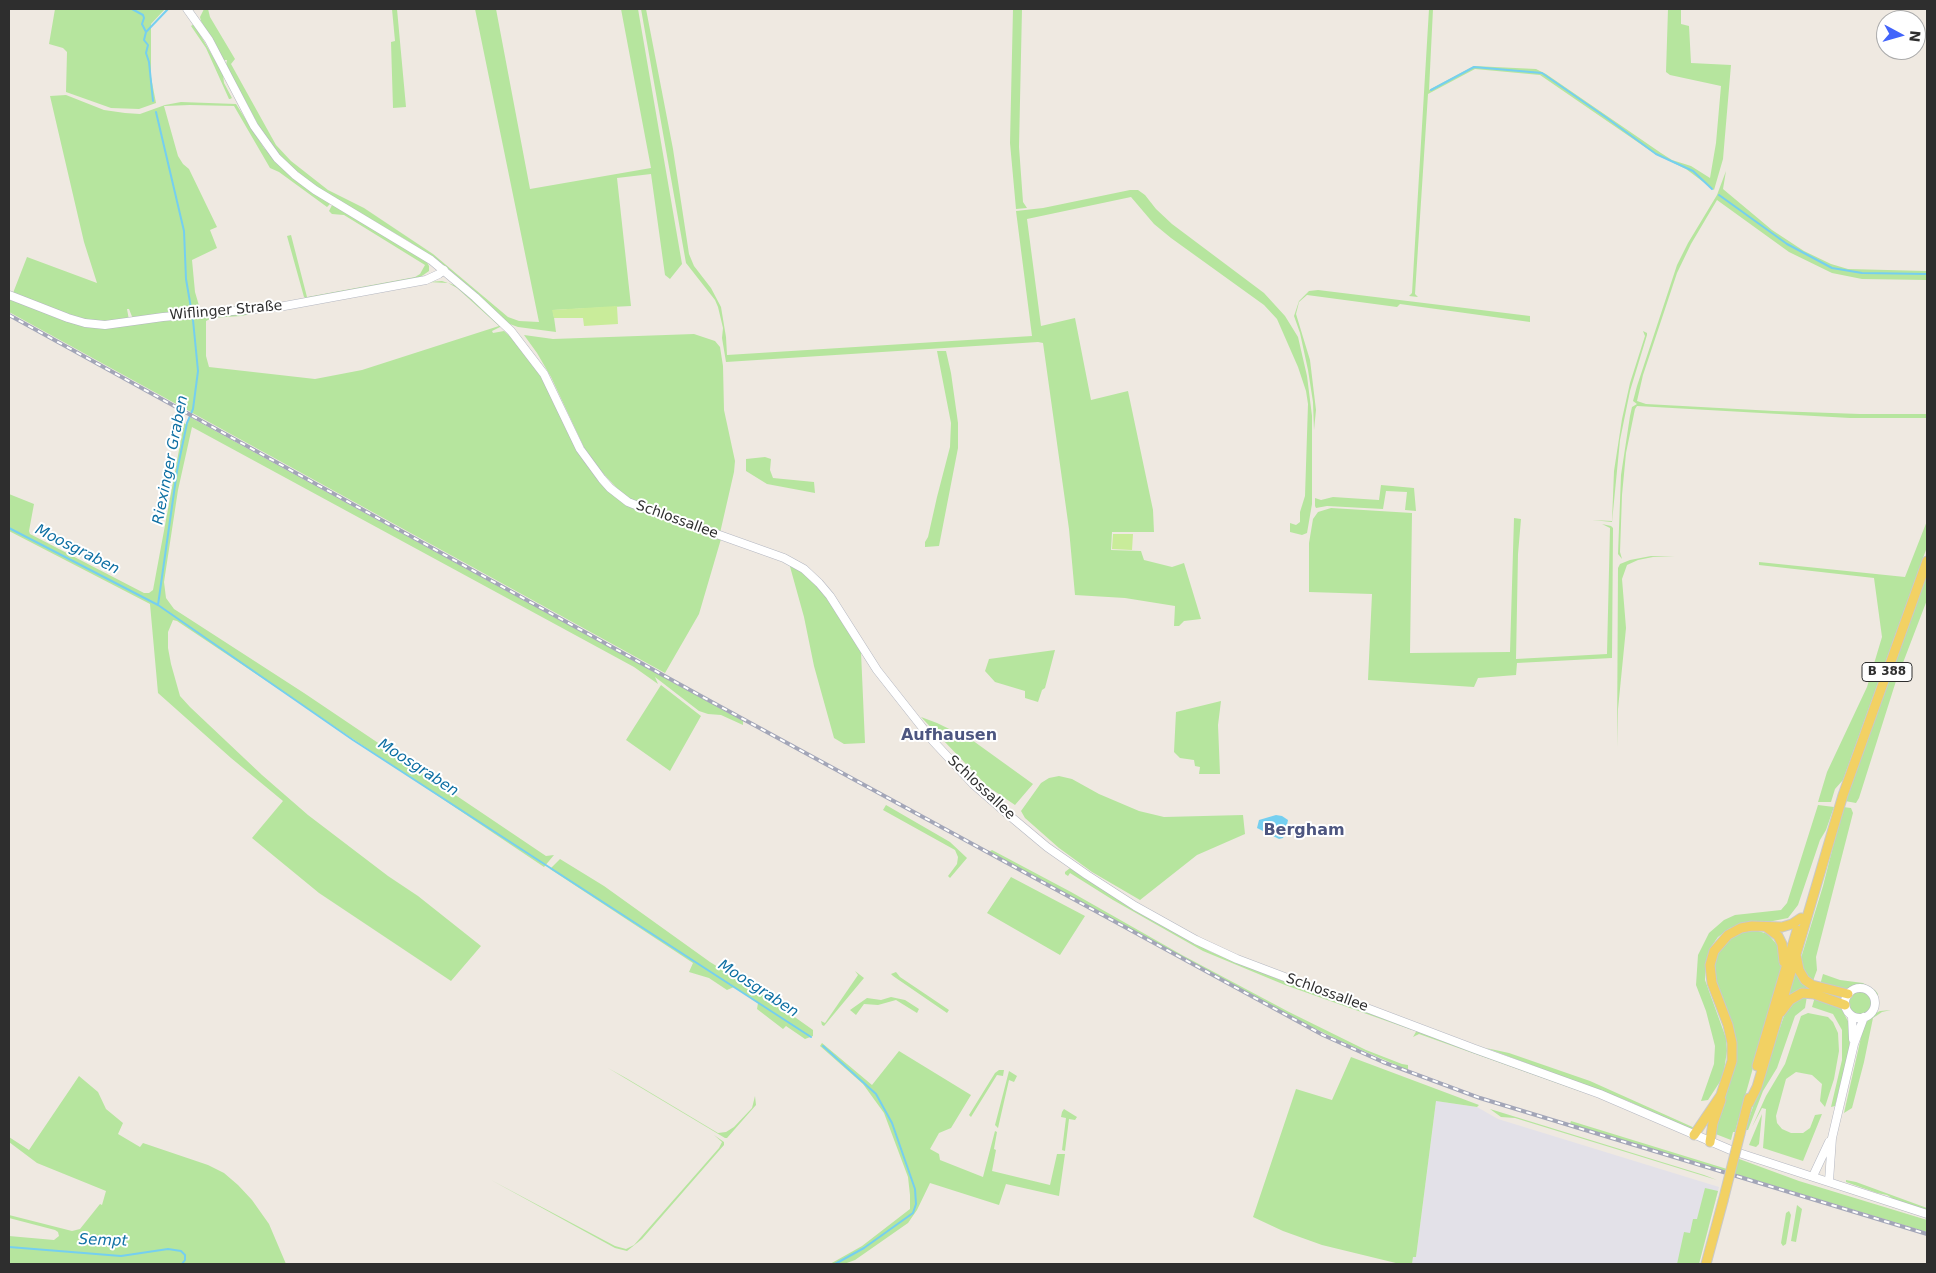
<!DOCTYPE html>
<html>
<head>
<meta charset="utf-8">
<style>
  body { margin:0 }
  #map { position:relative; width:1936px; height:1273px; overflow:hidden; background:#efe9e1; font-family:"DejaVu Sans",sans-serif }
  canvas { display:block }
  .frame { position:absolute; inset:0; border:10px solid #2e2e2e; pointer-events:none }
  .north { position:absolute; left:1876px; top:10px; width:50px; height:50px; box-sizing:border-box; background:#fff; border:1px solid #ababab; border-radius:50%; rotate:96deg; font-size:14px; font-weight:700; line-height:20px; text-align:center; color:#2e2e2e }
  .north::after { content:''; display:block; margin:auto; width:18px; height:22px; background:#4264fb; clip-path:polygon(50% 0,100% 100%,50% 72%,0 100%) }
</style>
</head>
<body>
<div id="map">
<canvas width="1936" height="1273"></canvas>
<div class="frame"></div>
<div class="north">N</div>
</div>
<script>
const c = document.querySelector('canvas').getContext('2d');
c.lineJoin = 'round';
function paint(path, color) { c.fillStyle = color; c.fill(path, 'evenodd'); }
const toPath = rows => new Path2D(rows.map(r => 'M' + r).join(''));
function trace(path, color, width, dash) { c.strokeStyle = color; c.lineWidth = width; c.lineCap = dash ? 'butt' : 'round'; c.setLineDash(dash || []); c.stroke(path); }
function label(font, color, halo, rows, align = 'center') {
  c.font = font + ' "DejaVu Sans",sans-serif'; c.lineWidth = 4; c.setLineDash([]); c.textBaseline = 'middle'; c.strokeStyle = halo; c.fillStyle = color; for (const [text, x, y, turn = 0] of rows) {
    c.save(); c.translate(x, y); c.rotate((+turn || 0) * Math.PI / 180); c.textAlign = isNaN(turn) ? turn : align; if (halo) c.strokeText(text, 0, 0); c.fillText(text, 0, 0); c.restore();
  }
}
paint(toPath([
  [1436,1101,1477,1107,1498,1119,1719,1187,1699,1264,1412,1264,1413,1257,1416,1257]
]), '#e3e1e8');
paint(toPath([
  [55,9,165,9,151,24,151,77,156,103,139,109,111,108,66,92,67,52,63,48,49,44],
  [204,9,208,9,210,17,235,59,231,64,276,145,291,161,328,190,364,208,433,254,508,317,519,321,539,322,475,9,496,9,530,189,651,168,621,9,638,9,682,264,670,279,665,275,651,174,617,178,631,306,553,310,556,332,518,327,507,323,464,283,434,258,408,241,325,192,302,177,280,156,260,128,226,65,227,60,223,60,201,21,200,17],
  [392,9,397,9,406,107,393,108,391,42,395,41],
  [641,9,646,9,673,149,689,254,694,266,711,288,721,307,726,337,727,355,1032,336,1016,211,1043,208,1130,190,1138,190,1145,195,1156,209,1172,224,1264,293,1285,316,1298,337,1307,376,1312,416,1312,504,1307,533,1302,535,1290,532,1290,523,1296,525,1300,522,1300,512,1305,496,1308,404,1306,391,1298,367,1277,319,1264,305,1171,238,1154,224,1131,197,1027,219,1041,326,1075,318,1091,400,1128,391,1153,510,1154,532,1112,532,1111,550,1141,551,1144,560,1172,567,1184,563,1201,619,1184,621,1179,626,1174,626,1175,606,1125,598,1075,595,1069,529,1043,343,1038,342,726,362,722,338,723,328,718,307,715,300,686,263],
  [1013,9,1022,9,1019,147,1023,202,1027,208,1016,209,1010,143],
  [1429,9,1433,9,1429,90,1474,66,1536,69,1546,74,1661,153,1672,160,1691,166,1710,178,1716,143,1721,86,1670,75,1666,72,1668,9,1681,9,1681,24,1689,26,1691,63,1731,65,1723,159,1714,190,1686,169,1655,154,1540,75,1475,69,1428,94,1415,294,1418,297,1409,296,1412,293],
  [194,24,223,74,224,83,232,98,230,99,229,99,206,48,191,26],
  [66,95,104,110,125,113,140,114,165,105,181,102,236,104,264,148,295,179,317,195,426,260,429,266,429,271,419,278,306,298,304,297,287,236,291,235,307,297,415,277,420,274,425,265,344,215,332,214,329,211,332,205,330,204,327,207,279,172,270,168,234,106,190,105,164,106,178,156,183,164,189,169,217,227,210,230,217,248,192,260,195,292,200,309,269,304,269,305,133,319,129,309,127,309,129,320,103,322,76,318,13,293,27,257,97,283,84,242,50,96],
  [1726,171,1723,189,1772,230,1804,251,1831,264,1848,269,1927,271,1927,280,1862,279,1832,273,1789,252,1717,200,1691,244,1677,273,1643,375,1637,401,1646,404,1774,411,1860,414,1927,414,1927,418,1850,418,1637,406,1635,409,1626,453,1622,495,1620,552,1622,559,1618,554,1621,475,1630,416,1632,407,1637,404,1633,401,1637,386,1677,265,1688,243,1717,195],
  [442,281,457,286,502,326,492,331,493,333,504,331,513,339,540,373,572,440,614,495,630,507,721,539,699,614,665,673,9,312,9,298,75,324,109,328,164,319,271,310,241,316,212,318,206,321,206,356,209,367,315,379,362,370,499,326,457,288,448,283,428,282],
  [1318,290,1530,316,1530,322,1400,304,1397,307,1307,295,1299,302,1296,314,1310,360,1316,410,1314,430,1313,402,1308,370,1300,333,1294,316,1299,301,1309,291],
  [1643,331,1647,333,1647,335,1630,391,1620,440,1612,522,1592,520,1612,521,1614,471,1622,419,1630,383,1645,336],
  [694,334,715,341,720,347,723,366,724,410,735,461,734,472,720,533,625,497,589,458,551,377,537,353,524,335,553,339],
  [937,351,946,351,951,373,958,423,958,448,939,546,925,547,925,542,928,537,937,497,950,447,951,423],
  [190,417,656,673,743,721,743,725,721,715,708,714,699,711,655,677,658,684,634,667,192,427,178,490,164,582,166,598,174,609,304,693,546,856,554,855,544,867,177,621,173,620,168,632,168,648,171,664,180,696,190,707,262,775,308,815,388,876,418,896,481,946,451,981,319,893,252,838,283,801,231,758,158,693,150,604,9,531,9,494,34,504,29,531,30,534,144,593,149,593,153,590,184,423,187,425],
  [765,457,771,459,770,470,773,478,814,482,815,493,767,484,746,471,746,459],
  [1381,485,1414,488,1416,511,1405,510,1407,492,1386,491,1383,509,1327,506,1316,508,1315,506,1315,498,1321,500,1333,497,1379,500],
  [1331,508,1412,513,1410,653,1510,652,1514,518,1521,519,1518,554,1516,659,1607,654,1610,528,1602,524,1611,526,1613,528,1612,658,1517,663,1516,675,1478,678,1474,687,1368,680,1372,594,1309,592,1309,543,1313,519,1318,512],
  [1927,521,1927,547,1843,780,1835,789,1831,802,1818,802,1827,772,1867,687,1882,637,1874,578,1759,565,1759,562,1905,577],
  [1651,556,1675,557,1653,557,1638,560,1627,565,1622,579,1626,628,1618,709,1617,747,1618,568,1620,564,1630,560],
  [789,563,812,580,829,600,861,652,865,743,844,744,834,738,814,666,804,617],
  [1927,570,1927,600,1896,681,1859,798,1856,803,1845,801],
  [1055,650,1045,688,1042,690,1038,702,1025,698,1025,691,995,682,985,671,989,659],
  [661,685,701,716,670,771,626,740],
  [1221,701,1218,725,1220,774,1199,774,1200,767,1195,766,1194,760,1180,758,1174,752,1176,712],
  [921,717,937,723,972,740,1033,784,1015,805,987,786],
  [1059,776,1072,779,1099,794,1139,811,1164,817,1243,815,1245,834,1197,855,1140,900,1092,872,1059,848,1025,818,1021,811,1041,783,1049,778],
  [886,805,950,842,967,858,950,878,948,876,957,864,958,857,955,850,883,810],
  [1818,805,1834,807,1826,830,1820,840,1798,905,1788,918,1768,922,1744,923,1730,928,1718,937,1711,947,1706,963,1705,980,1726,1038,1727,1051,1723,1077,1708,1100,1701,1101,1714,1064,1715,1046,1706,1011,1696,985,1698,955,1709,933,1724,920,1735,915,1781,910,1787,903],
  [1843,807,1851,808,1853,813,1816,957,1817,970,1813,981,1808,979,1802,967,1801,958,1823,886],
  [992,850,1071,892,1182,955,1289,1012,1366,1050,1402,1064,1408,1065,1408,1070,1345,1043,1287,1015,989,852],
  [560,859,604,886,710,962,765,996,813,1030,813,1036,805,1039,786,1026,783,1029,757,1009,758,1003,734,987,727,990,709,978,689,972,693,963,550,869],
  [1070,868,1139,912,1211,952,1298,987,1410,1028,1412,1030,1285,985,1203,951,1113,900,1070,873,1068,876,1065,874,1065,872],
  [1011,877,1085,916,1060,955,987,913],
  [1755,930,1768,934,1778,946,1781,956,1781,968,1735,1132,1733,1132,1731,1140,1713,1133,1731,1079,1736,1051,1714,979,1715,964,1719,951,1730,937,1740,932],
  [1794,969,1802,981,1844,996,1842,1002,1815,991,1785,1000],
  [855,971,864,978,824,1026,822,1025,821,1021,825,1023,858,975],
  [896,972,900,977,949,1010,947,1013,893,976,891,974],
  [1823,974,1840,980,1863,983,1875,990,1878,994,1877,996,1869,987,1863,985,1857,986,1847,990,1820,985],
  '1849 1003a11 11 0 1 1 22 0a11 11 0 1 1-22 0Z',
  [1807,996,1805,1008,1795,1016,1777,1068,1763,1091,1748,1130,1745,1130,1786,1010,1792,1001,1800,997],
  [891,997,905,1000,919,1009,917,1013,896,1000,878,1005,864,1004,856,1015,850,1010,867,998,881,1000],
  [1815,997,1840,1006,1851,1027,1849,1050,1835,1106,1831,1107,1842,1060,1842,1030,1833,1014,1812,1007],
  [1891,1010,1882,1012,1873,1018,1864,1062,1852,1108,1844,1113,1864,1024,1874,1014,1880,1011],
  [1808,1013,1828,1017,1833,1022,1838,1033,1839,1051,1834,1079,1825,1107,1820,1101,1822,1084,1812,1075,1796,1072,1786,1079,1776,1116,1777,1123,1782,1129,1791,1133,1803,1133,1810,1128,1815,1115,1822,1114,1803,1161,1763,1148,1766,1109,1762,1108,1752,1127,1766,1096,1785,1064,1801,1016],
  [1417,1030,1582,1090,1582,1092,1419,1034,1413,1037],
  [822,1043,872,1085,899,1051,971,1095,951,1128,939,1133,930,1149,939,1154,940,1160,983,1177,995,1131,997,1132,994,1149,996,1150,992,1171,1050,1185,1057,1154,1065,1154,1059,1196,1006,1184,999,1205,930,1183,917,1210,908,1223,855,1260,844,1264,830,1264,862,1246,910,1209,910,1195,908,1177,884,1113,863,1084,820,1046],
  [1486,1048,1509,1053,1590,1081,1697,1129,1695,1132,1628,1101],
  [1351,1057,1479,1105,1477,1107,1436,1101,1416,1257,1413,1257,1412,1264,1400,1264,1322,1245,1283,1231,1253,1217,1296,1089,1332,1100],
  [608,1068,626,1078,718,1133,726,1132,734,1127,752,1108,755,1096,756,1105,727,1138,725,1138],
  [999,1070,1004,1070,1003,1076,997,1075,971,1117,969,1115,995,1073],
  [1009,1071,1017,1076,1014,1082,1009,1080,998,1128,995,1125],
  [79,1076,98,1092,106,1109,123,1123,118,1134,140,1147,143,1143,208,1165,224,1173,238,1185,252,1200,269,1224,286,1264,9,1264,9,1236,54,1240,59,1236,58,1232,55,1230,9,1218,9,1215,72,1231,80,1229,100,1204,102,1205,106,1191,37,1163,9,1142,9,1137,29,1150],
  [1064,1109,1077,1117,1075,1120,1069,1119,1065,1151,1062,1150,1066,1118,1061,1117,1062,1112],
  [1490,1109,1704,1175,1717,1180,1515,1118,1501,1117],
  [1762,1114,1759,1144,1756,1147,1749,1145],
  [1571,1121,1727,1169,1731,1156,1799,1181,1927,1220,1927,1232,1570,1124],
  [714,1135,724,1142,724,1145,642,1239,627,1251,615,1248,491,1180,615,1246,626,1249,634,1245,719,1148,722,1142],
  [1846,1180,1856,1182,1927,1208,1927,1211,1895,1200,1887,1195,1877,1193,1846,1182],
  [1705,1188,1718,1191,1699,1264,1677,1264,1684,1232,1690,1233,1693,1219,1697,1219],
  [1797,1205,1802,1209,1796,1242,1791,1241],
  [1789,1211,1791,1215,1786,1244,1783,1246,1781,1243,1786,1213]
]), '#b6e59e');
paint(toPath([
  [617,306,618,324,584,326,583,318,554,318,552,310],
  [1113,534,1133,534,1132,550,1112,549]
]), '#c9ec9a');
paint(toPath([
  [1276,815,1282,816,1288,820,1285,834,1283,838,1279,839,1257,828,1259,820]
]), '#75cff0');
trace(toPath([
  [132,9,143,15,144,18,142,24,146,32,144,40,148,45,146,53,149,62,153,101],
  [146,32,168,9],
  [1431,90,1474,67,1542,73,1607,118,1656,154,1693,171,1712,189],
  [156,112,184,231,186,279,191,308],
  [1719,195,1787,244,1832,268,1862,273,1927,274],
  [9,528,158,605,353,740,811,1037],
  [158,605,177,471,187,423,193,409,198,371,193,320],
  [823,1046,876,1094,892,1123,915,1189,916,1204,913,1213,864,1248,835,1264],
  [9,1247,121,1256,168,1249,181,1251,185,1255,185,1260,182,1264]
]), '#75cff0', 2);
const secondary = toPath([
  [187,9,209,40,254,126,277,158,295,175,315,190,431,260,475,297,511,331,544,374,580,449,602,479,610,488,628,502,638,506,784,558,804,569,819,583,830,596,877,670,933,741,973,784,1004,811,1047,847,1087,875,1135,906,1196,940,1237,959,1475,1049,1600,1094,1733,1151,1927,1214],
  [9,295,68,318,85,323,105,325,163,317,279,307,426,280,439,274,444,270],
  '1845 1003a15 15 0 1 1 30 0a15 15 0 1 1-30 0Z',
  [1852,1016,1853,1039],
  [1813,1176,1829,1142],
  [1829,1181,1832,1138,1854,1044,1864,1017]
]);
const primary = toPath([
  [1766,927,1778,936,1782,944,1784,962],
  [1796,955,1799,970,1805,980,1812,985,1848,994],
  [1781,1012,1790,1000,1802,993,1814,994,1845,1005],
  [1757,1066,1797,930],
  [1749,1103,1757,1087,1843,795,1927,561],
  [1740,1134,1749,1098],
  [1694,1135,1721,1095,1732,1061,1732,1043,1728,1025,1712,983,1710,965,1714,951,1728,935,1741,928,1752,926,1782,927,1792,924,1801,918],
  [1710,1142,1713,1123,1721,1100],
  [1706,1264,1723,1201]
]);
trace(secondary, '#b4b7c1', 9);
trace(primary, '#c9c9c9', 11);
trace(secondary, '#fff', 8);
trace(primary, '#f2d163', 9);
const rail = toPath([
  [9,315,710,701,1323,1035,1383,1062,1480,1098,1927,1234]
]);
trace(rail, '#a3a6b8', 4);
trace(rail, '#fff', 2, [5.5]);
const primaryBridge = toPath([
  [1723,1201,1740,1134]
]);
trace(primaryBridge, '#c9c9c9', 11, []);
trace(primaryBridge, '#f2d163', 9);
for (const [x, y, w] of [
  [1887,672,50]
]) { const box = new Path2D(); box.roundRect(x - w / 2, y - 9.5, w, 19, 4); c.fillStyle = '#fff'; c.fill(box); trace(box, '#2e2e2e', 1); }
label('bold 12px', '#2e2e2e', null, [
  ["B 388",1887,672]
]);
label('14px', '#2e2e2e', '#fff', [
  ["Wiflinger Straße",226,311,-5],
  ["Schlossallee",677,520,20],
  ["Schlossallee",981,788,43],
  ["Schlossallee",1327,993,20]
]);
label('italic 15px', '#0d6fa3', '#fff', [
  ["Riexinger Graben",171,460,-79],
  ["Moosgraben",77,550,27],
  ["Moosgraben",418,768,33],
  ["Moosgraben",758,989,33],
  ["Sempt",103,1241,2]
]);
label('bold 16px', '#4d5680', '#fff', [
  ["Aufhausen",949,736],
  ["Bergham",1304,831]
]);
</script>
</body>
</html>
